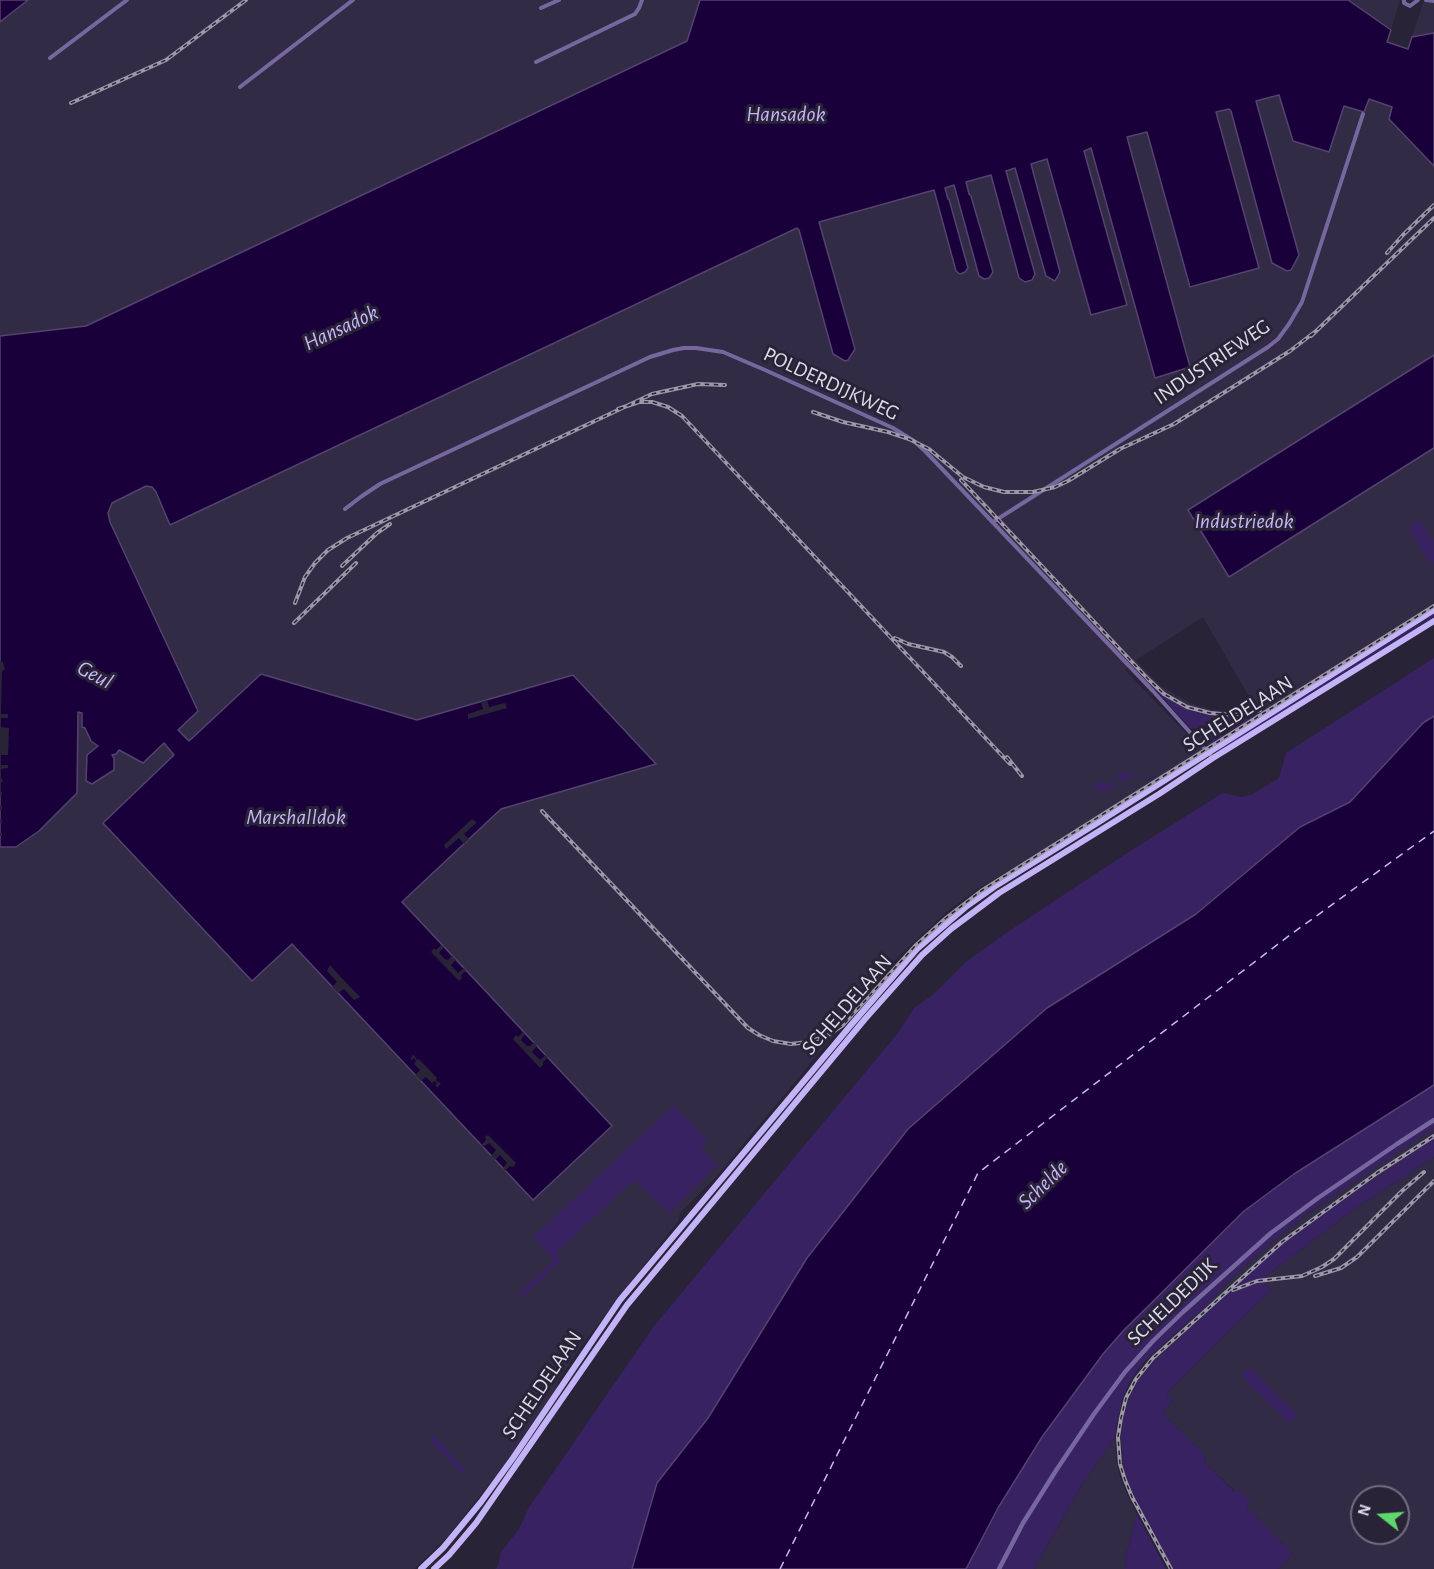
<!DOCTYPE html>
<html>
<head>
<meta charset="utf-8">
<style>
  body { margin:0 }
  #map { position:relative; width:1434px; height:1569px; overflow:hidden; background:#282337; font-family:"Alegreya Sans",sans-serif }
  canvas { display:block }
  .north { position:absolute; left:1350px; top:1485px; width:60px; height:60px; box-sizing:border-box; background:#282337; border:2px solid #716d7e; border-radius:50%; rotate:287deg; font-size:16px; font-weight:700; line-height:24px; text-align:center; color:#dedbe9 }
  .north::after { content:''; display:block; margin:auto; width:21px; height:27px; background:#5fd56b; clip-path:polygon(50% 0,100% 100%,50% 72%,0 100%) }
</style>
</head>
<body>
<div id="map">
<canvas width="1434" height="1569"></canvas>
<div class="north">N</div>
</div>
<script>
const c = document.querySelector('canvas').getContext('2d');
c.lineJoin = 'round';
function paint(path, color) { c.fillStyle = color; c.fill(path, 'evenodd'); }
const toPath = rows => new Path2D(rows.map(r => 'M' + r).join(''));
function trace(path, color, width, dash) { c.strokeStyle = color; c.lineWidth = width; c.lineCap = dash ? 'butt' : 'round'; c.setLineDash(dash || []); c.stroke(path); }
function label(font, color, halo, rows, align = 'center') {
  c.font = font + ' "Alegreya Sans",sans-serif'; c.lineWidth = 6; c.setLineDash([]); c.textBaseline = 'middle'; c.strokeStyle = halo; c.fillStyle = color; for (const [text, x, y, turn = 0] of rows) {
    c.save(); c.translate(x, y); c.rotate((+turn || 0) * Math.PI / 180); c.textAlign = isNaN(turn) ? turn : align; if (halo) c.strokeText(text, 0, 0); c.fillText(text, 0, 0); c.restore();
  }
}
paint(toPath([
  [28,0,700,0,687,40,86,326,0,336,0,22],
  [1348,0,1400,0,1391,30],
  [1424,0,1434,0,1434,33,1412,37],
  [1279,94,1293,141,1344,106,1360,110,1369,99,1392,107,1390,119,1434,166,1434,355,1188,510,1230,577,1434,448,1434,607,1214,745,1213,743,1260,712,1244,716,1224,717,1209,715,1191,710,1174,703,1162,694,1131,664,1125,670,1202,750,1041,851,979,888,950,909,898,957,869,989,869,990,859,1005,717,1176,680,1213,679,1220,579,1349,557,1383,558,1386,502,1468,448,1536,414,1569,0,1569,0,847,16,847,39,831,77,793,78,712,82,712,86,730,91,741,115,753,119,749,140,761,164,743,175,755,103,823,252,981,291,943,505,1171,597,1139,612,1126,402,903,501,809,656,764,573,676,417,720,261,674,189,742,178,730,198,711,110,522,108,513,112,503,146,486,152,487,156,492,171,525,798,228],
  [1203,617,1255,707,1227,711,1213,710,1190,703,1161,686,1136,660],
  [1434,1128,1434,1138,1297,1232,1260,1263,1205,1313,1203,1310,1227,1282,1256,1256,1291,1226,1375,1166],
  [1434,1157,1434,1569,1278,1569,1293,1554,1246,1506,1251,1501,1235,1491,1205,1463,1204,1454,1162,1413,1173,1401,1166,1394,1271,1290,1261,1280,1352,1211],
  [1362,1497,1398,1497,1398,1533,1362,1533],
  [1115,1437,1116,1459,1120,1476,1127,1495,1137,1514,1127,1552,1125,1569,1034,1569,1082,1485]
]), '#322b46');
paint(toPath([
  [1416,521,1421,522,1434,542,1434,564,1428,561,1409,529,1410,525],
  [1434,614,1434,617,1220,751,1219,749],
  [1434,658,1434,716,1423,723,1350,802,1300,827,1196,914,908,1129,807,1258,708,1418,657,1483,632,1569,495,1569,498,1566,501,1552,519,1529,528,1509,654,1326,898,1033,914,1008,934,994,967,961,1009,931,1124,855,1221,794,1224,793,1240,797,1251,795,1279,778,1286,753],
  [1147,680,1162,694,1174,703,1199,713,1216,716,1232,717,1263,711,1230,731,1223,725,1215,723,1198,728,1190,728],
  [1217,729,1221,730,1224,736,1213,742,1214,745,1205,743,1196,733],
  [1120,772,1157,778,1154,779,1136,775,1121,782,1119,781,1121,779,1117,775,1111,781,1114,785,1116,784,1116,785,1108,790,1100,792,1093,786,1097,782,1101,782,1105,786],
  [1434,1085,1434,1128,1308,1213,1273,1241,1227,1282,1203,1310,1197,1314,1143,1363,1130,1382,1123,1397,1118,1417,1115,1437,1082,1485,1034,1569,966,1569,998,1508,1042,1437,1103,1354,1123,1331,1244,1211,1294,1174],
  [674,1105,708,1141,701,1148,717,1165,669,1214,636,1181,633,1181,556,1253,561,1261,523,1297,519,1293,554,1260,533,1237],
  [1434,1138,1434,1157,1352,1211,1261,1280,1271,1290,1166,1394,1173,1401,1162,1413,1204,1454,1205,1463,1234,1491,1240,1490,1251,1501,1246,1506,1293,1554,1278,1569,1173,1569,1134,1496,1127,1479,1123,1463,1121,1437,1123,1418,1129,1399,1138,1380,1155,1360,1278,1247,1317,1218],
  [1249,1367,1298,1415,1289,1423,1241,1376],
  [432,1434,464,1468,463,1473,460,1472,432,1443,431,1439],
  [1137,1514,1166,1569,1125,1569,1127,1552]
]), '#382262');
const water = toPath([
  [0,0,28,0,0,22,0,0],
  [700,0,1348,0,1391,30,1387,42,1408,49,1412,37,1434,33,1434,166,1389,119,1392,107,1369,99,1364,112,1344,106,1329,152,1293,141,1279,95,1256,101,1299,255,1291,270,1287,271,1272,263,1231,111,1229,109,1216,112,1259,268,1190,287,1147,132,1127,137,1190,367,1155,378,1091,148,1084,151,1127,305,1091,315,1047,159,1031,164,1060,272,1055,281,1046,276,1015,168,1006,171,1035,274,1032,280,1025,282,1019,278,991,175,966,182,969,194,971,196,993,272,989,278,984,279,979,276,954,185,945,188,948,199,949,199,968,268,965,272,960,274,956,271,934,190,819,222,855,349,848,360,845,361,833,354,799,230,797,228,170,525,156,492,152,487,146,486,112,503,108,513,110,522,198,711,178,730,189,741,261,674,417,720,573,675,656,764,501,809,402,902,612,1126,533,1200,292,944,252,981,103,823,174,755,164,743,143,763,119,750,116,754,112,755,114,758,114,770,92,784,86,781,87,755,98,746,91,741,85,728,82,727,82,713,78,712,77,793,39,831,16,847,0,847,0,336,86,326,687,41,700,0],
  [1434,355,1434,448,1229,577,1188,510,1434,355],
  [1434,716,1434,1085,1294,1174,1244,1211,1123,1331,1103,1354,1042,1437,998,1508,966,1569,632,1569,657,1483,708,1418,807,1258,908,1129,1047,1008,1196,914,1300,827,1350,802,1423,723,1434,716]
]);
paint(water, '#19003b');
trace(water, '#54426f', 1.5);
paint(toPath([
  [0,661,3,662,5,670,2,671,1,714,8,714,8,718,1,718,1,727,9,728,8,755,1,755,1,765,8,765,8,768,1,769,1,778,2,779,3,782,1,782,1,792,2,792,2,795,0,796,0,805,2,806,2,809,0,810,0,819,2,820,2,823,0,823,0,833,2,833,2,836,0,836],
  [487,700,489,707,505,703,507,708,468,719,468,714,483,709,481,702],
  [472,819,476,822,476,823,464,834,469,839,464,844,459,838,446,849,444,845],
  [441,945,444,947,439,953,445,959,448,960,452,956,456,960,451,965,458,973,464,968,466,971,461,975,462,978,459,981,431,952,434,948,436,950],
  [330,965,338,974,360,997,354,1000,344,989,338,993,332,987,337,982,327,971],
  [523,1032,525,1034,521,1040,527,1046,530,1046,534,1042,537,1046,532,1052,540,1060,546,1055,548,1057,543,1062,543,1065,540,1068,513,1039,516,1035,518,1037],
  [413,1055,414,1055,417,1060,419,1059,437,1078,436,1080,438,1082,441,1083,438,1087,435,1086,437,1083,435,1081,432,1083,426,1077,421,1081,415,1075,420,1070,414,1064,416,1061,414,1058,411,1060,410,1059],
  [488,1135,516,1163,513,1167,510,1166,505,1171,503,1168,507,1163,500,1155,495,1160,491,1156,496,1150,489,1143,483,1147,481,1145,486,1140,485,1137]
]), '#282337');
trace(toPath([
  [780,1569,978,1173,1290,935,1434,831]
]), '#c7b6fa', 1.5, [8, 6]);
trace(toPath([
  [1404,0,1404,3,1410,6,1418,0],
  [1426,0,1434,1],
  [541,8,559,0],
  [50,58,127,0],
  [536,62,635,14,639,8,642,0],
  [240,87,353,0],
  [345,509,362,496,380,484,650,357,673,350,684,348,696,348,723,352,765,370,893,428,914,441,926,452,1153,691,1213,758],
  [993,522,1268,347,1278,339,1289,324,1302,302,1363,114]
]), '#76689f', 4);
trace(toPath([
  [999,1569,1023,1523,1057,1469,1094,1414,1125,1372,1153,1341,1184,1311,1271,1233,1318,1198,1397,1144,1434,1120]
]), '#76689f', 4.5);
trace(toPath([
  [421,1569,443,1548,481,1502,513,1458,620,1300,851,1025,917,949,967,906,994,887,1099,822,1434,610],
  [434,1569,449,1555,476,1523,627,1305,865,1019,922,955,951,929,999,893,1159,794,1213,758,1434,621]
]), '#c3b3f7', 6);
const rail = toPath([
  [71,103,166,60,246,0],
  [1387,253,1403,235,1434,205],
  [1311,336,1434,218],
  [618,409,639,402,652,402,668,407,682,416,1010,764],
  [813,412,843,422,888,432,909,439,929,449,963,477,984,487,1004,492,1033,492,1055,487,1068,481,1120,449,1174,424,1290,351,1316,331],
  [961,480,1148,679,1164,694,1187,707,1210,713,1234,715,1260,710],
  [342,566,377,533,390,524],
  [295,603,305,577,315,563,328,550,347,538,652,394,698,384,725,385],
  [294,623,356,563],
  [895,638,908,644,944,652,952,657,961,666],
  [1007,757,1022,776],
  [542,811,748,1028,759,1035,773,1041,791,1044,808,1042,827,1036,843,1025,915,946,946,918,981,891,1434,606],
  [1315,1276,1341,1268,1357,1257,1434,1181],
  [1233,1290,1257,1281,1302,1276,1322,1267,1334,1259,1402,1191,1424,1172],
  [1171,1569,1132,1497,1125,1480,1120,1464,1118,1437,1121,1418,1126,1398,1136,1379,1153,1358,1282,1242,1377,1173,1434,1136]
]);
trace(rail, '#9c98a8', 4);
trace(rail, '#282337', 1.5, [4.5]);
label('21px', '#dedbe9', '#282337', [
  ["INDUSTRIEWEG",1212,362,-34],
  ["POLDERDIJKWEG",831,384,25],
  ["SCHELDELAAN",1238,714,-32],
  ["SCHELDELAAN",847,1005,-49],
  ["SCHELDEDIJK",1172,1302,-44],
  ["SCHELDELAAN",542,1385,-56]
]);
label('italic 22px', '#c7b6fa', '#282337', [
  ["Hansadok",786,114],
  ["Hansadok",341,328,-25],
  ["Industriedok",1244,521],
  ["Geul",95,675,28],
  ["Marshalldok",296,817],
  ["Schelde",1043,1185,-44]
]);
</script>
</body>
</html>
